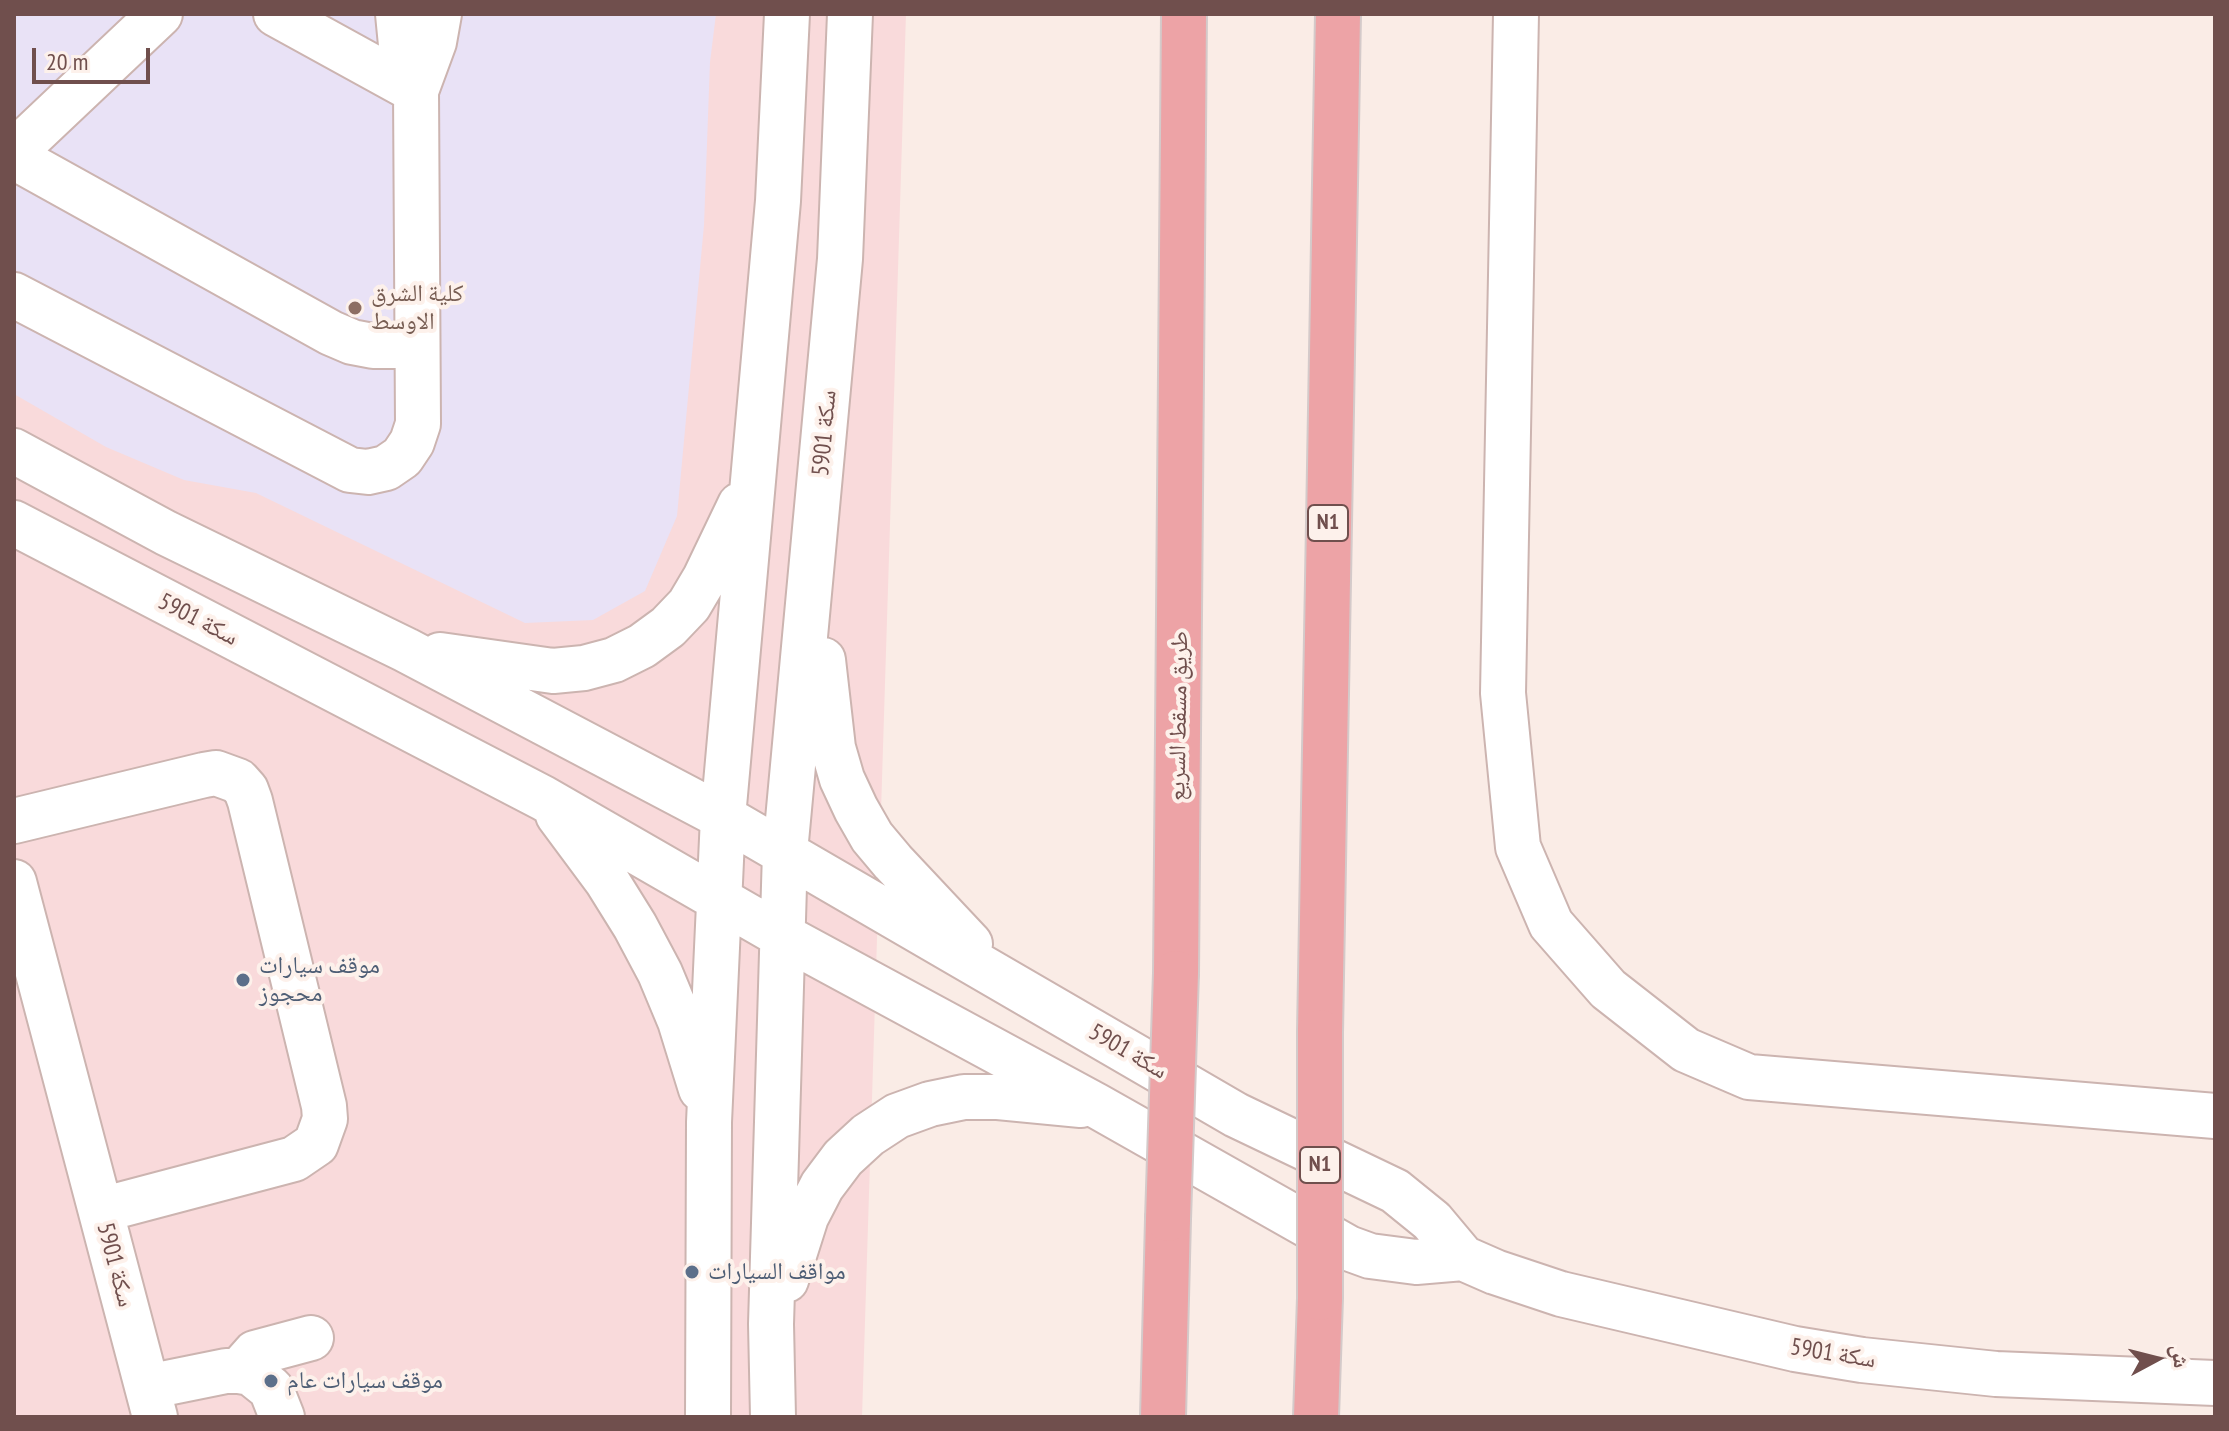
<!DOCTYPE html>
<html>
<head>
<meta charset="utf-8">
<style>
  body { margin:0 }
  #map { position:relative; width:2229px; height:1431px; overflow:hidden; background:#faece6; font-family:"PT Sans Narrow","Noto Naskh Arabic",sans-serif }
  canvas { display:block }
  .frame { position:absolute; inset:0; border:16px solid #704f4d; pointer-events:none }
  .north { position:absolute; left:2117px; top:1319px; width:80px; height:80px; -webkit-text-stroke:6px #fdf1eb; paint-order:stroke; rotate:83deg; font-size:22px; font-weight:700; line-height:32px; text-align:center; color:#704f4d }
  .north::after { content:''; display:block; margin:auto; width:28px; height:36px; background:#704f4d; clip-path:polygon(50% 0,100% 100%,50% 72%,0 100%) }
  .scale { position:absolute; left:32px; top:48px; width:118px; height:36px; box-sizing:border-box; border:4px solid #704f4d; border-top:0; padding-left:10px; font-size:24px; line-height:28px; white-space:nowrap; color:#704f4d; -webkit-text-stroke:6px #fdf1eb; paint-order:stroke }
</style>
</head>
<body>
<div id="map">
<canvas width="2229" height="1431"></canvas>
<div class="frame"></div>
<div class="north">ش</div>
<div class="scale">20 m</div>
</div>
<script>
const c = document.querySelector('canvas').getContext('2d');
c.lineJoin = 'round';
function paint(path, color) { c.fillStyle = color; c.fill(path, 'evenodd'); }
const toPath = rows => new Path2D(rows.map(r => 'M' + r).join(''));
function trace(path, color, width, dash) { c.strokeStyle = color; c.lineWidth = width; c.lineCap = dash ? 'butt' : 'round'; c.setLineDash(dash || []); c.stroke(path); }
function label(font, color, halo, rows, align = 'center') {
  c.font = font + ' "PT Sans Narrow","Noto Naskh Arabic",sans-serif'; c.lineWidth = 8; c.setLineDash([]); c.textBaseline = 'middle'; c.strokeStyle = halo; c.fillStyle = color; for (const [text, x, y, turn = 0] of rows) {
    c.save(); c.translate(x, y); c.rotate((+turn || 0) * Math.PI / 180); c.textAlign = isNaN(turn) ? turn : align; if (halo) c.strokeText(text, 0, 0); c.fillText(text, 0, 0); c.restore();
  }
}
paint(toPath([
  [14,14,906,14,862,1417,14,1417]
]), '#f9dadb');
paint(toPath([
  [14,14,716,14,710,62,704,225,677,516,645,591,593,620,525,623,256,493,184,480,106,447,14,394]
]), '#e9e2f6');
const minor = toPath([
  [276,14,416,91],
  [1516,14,1503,693,1518,847,1551,924,1608,989,1686,1050,1749,1077,2215,1116],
  [416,91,434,42,439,14],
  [14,152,160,14],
  [14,157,331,333,352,342,373,346,395,346,416,342],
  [14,295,350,470,368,472,386,468,402,457,412,442,418,424,416,91,401,45,398,14],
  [14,451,166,533,406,650,723,817,1236,1115,1395,1191,1432,1221,1463,1258,1495,1272,1561,1294,1795,1349,1862,1360,1996,1374,2215,1383],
  [14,523,543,798,781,935,1097,1106,1348,1248,1370,1256,1416,1262,1463,1258],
  [440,655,553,671,584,668,614,660,642,646,668,627,689,605,705,578,740,505],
  [823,660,833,748,842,779,856,809,872,837,893,862,970,944],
  [558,815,607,881,635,926,660,973,680,1021,701,1089],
  [14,821,204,775,216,773,238,781,246,790,250,801,324,1106,325,1119,316,1144,294,1159,101,1210],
  [14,882,155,1417],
  [786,1280,806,1217,822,1186,843,1158,868,1135,897,1116,930,1104,964,1097,998,1097,1081,1105],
  [239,1371,255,1353,311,1338],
  [147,1387,226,1371,239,1371,251,1373,271,1389,282,1417],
  [708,1417,709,1122,723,817,778,201,787,14],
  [773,1417,771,1324,785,852,840,259,850,14]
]);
const highway = toPath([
  [1176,973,1184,14],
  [1320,1032,1338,14],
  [1163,1417,1168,1219],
  [1316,1417,1320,1298]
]);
trace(minor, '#ccb4b0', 48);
trace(highway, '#d4caca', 48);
trace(minor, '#fff', 44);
trace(highway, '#eda3a6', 44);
const highwayBridge = toPath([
  [1168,1219,1176,973],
  [1320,1298,1320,1032]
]);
trace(highwayBridge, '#d4caca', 48, []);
trace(highwayBridge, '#eda3a6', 44);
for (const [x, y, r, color] of [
  [355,308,8,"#8d6e63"],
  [243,980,8,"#5c6f8a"],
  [692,1272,8,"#5c6f8a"],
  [271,1381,8,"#5c6f8a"]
]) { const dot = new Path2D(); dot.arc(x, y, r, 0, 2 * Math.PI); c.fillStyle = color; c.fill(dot); trace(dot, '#fdf1eb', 3); }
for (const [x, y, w] of [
  [1328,523,40],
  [1320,1165,40]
]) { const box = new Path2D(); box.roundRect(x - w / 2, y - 18, w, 36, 6); c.fillStyle = '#fdf1eb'; c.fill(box); trace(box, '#704f4d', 2); }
label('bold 22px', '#704f4d', null, [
  ["N1",1328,523],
  ["N1",1320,1165]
]);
label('24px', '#785e54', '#fdf1eb', [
  ["كلية الشرق",371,294],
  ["الاوسط",371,322]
], 'left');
label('24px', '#704f4d', '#fdf1eb', [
  ["سكة 5901",825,433,-85],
  ["سكة 5901",198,620,27],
  ["طريق مسقط السريع",1179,716,-89],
  ["سكة 5901",1128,1052,30],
  ["سكة 5901",115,1265,75],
  ["سكة 5901",1833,1354,9]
]);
label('24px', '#4e5e75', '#fdf1eb', [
  ["موقف سيارات",259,966],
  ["محجوز",259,994],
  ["مواقف السيارات",708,1272],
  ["موقف سيارات عام",287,1381]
], 'left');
</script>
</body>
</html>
